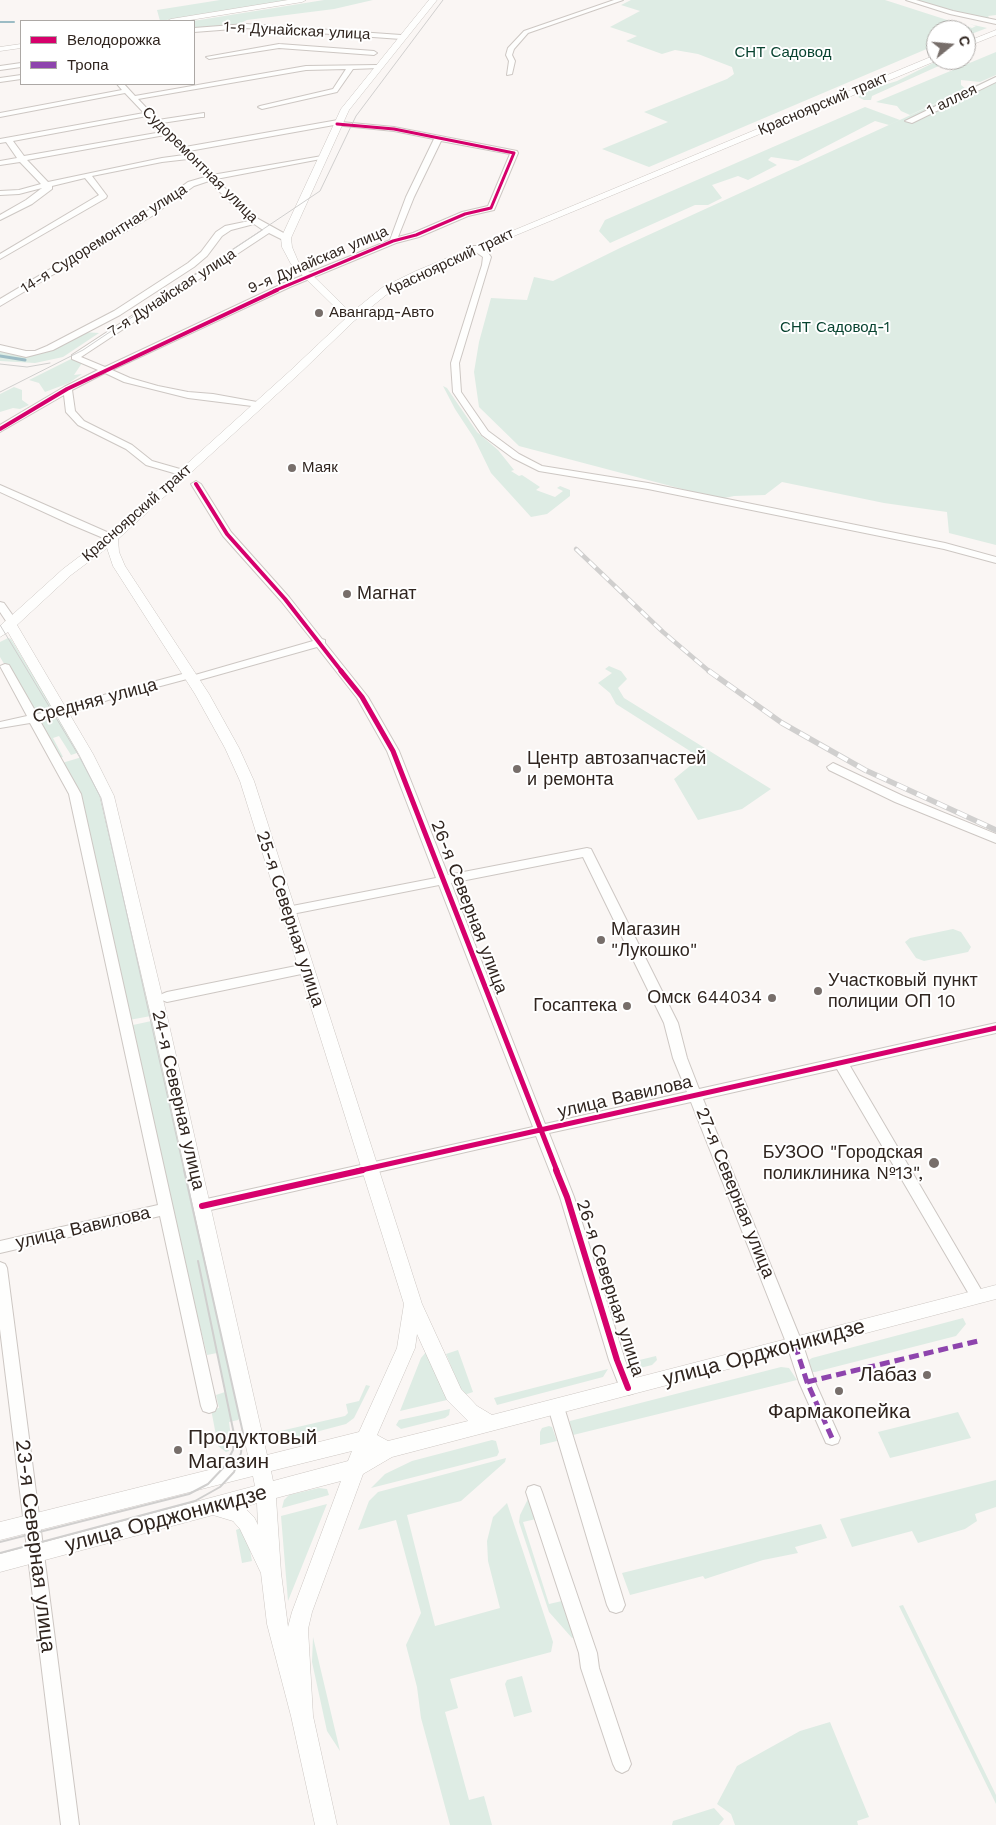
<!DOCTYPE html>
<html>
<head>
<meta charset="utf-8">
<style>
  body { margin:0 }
  #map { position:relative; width:996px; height:1825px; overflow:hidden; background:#faf6f4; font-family:"Work Sans",sans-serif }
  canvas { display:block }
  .legend { position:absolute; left:20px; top:20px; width:175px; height:65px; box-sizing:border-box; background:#fff; border:1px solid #aca8a5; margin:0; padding:6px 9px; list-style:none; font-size:15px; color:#30251f }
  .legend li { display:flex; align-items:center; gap:10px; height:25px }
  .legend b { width:25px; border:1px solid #aca8a5 }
  .north { position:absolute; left:926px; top:20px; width:50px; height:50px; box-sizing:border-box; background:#fff; border:1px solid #aca8a5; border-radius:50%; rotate:73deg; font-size:14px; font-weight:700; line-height:20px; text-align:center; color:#30251f }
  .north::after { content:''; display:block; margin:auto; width:18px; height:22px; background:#776e6a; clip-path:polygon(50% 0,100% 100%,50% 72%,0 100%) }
</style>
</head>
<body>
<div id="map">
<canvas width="996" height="1825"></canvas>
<ul class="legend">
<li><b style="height:6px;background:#d6006c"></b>Велодорожка</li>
<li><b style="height:6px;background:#8e44ad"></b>Тропа</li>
</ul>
<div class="north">С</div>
</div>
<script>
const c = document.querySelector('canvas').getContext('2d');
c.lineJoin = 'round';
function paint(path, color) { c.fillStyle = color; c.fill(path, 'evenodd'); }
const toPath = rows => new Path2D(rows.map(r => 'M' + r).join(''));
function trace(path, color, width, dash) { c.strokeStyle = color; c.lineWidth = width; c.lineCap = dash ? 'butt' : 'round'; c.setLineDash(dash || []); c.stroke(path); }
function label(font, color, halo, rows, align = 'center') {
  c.font = font + ' "Work Sans",sans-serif'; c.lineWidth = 4; c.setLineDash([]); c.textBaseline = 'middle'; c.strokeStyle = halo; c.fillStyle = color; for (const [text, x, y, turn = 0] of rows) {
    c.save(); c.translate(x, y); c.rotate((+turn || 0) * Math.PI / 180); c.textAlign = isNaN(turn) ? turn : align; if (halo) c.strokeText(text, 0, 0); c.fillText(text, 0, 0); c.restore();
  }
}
paint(toPath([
  [220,0,290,0,160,21,157,10],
  [324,0,373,0,334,9,247,20,237,25,194,30,193,21],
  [631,0,885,0,972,28,976,26,969,24,987,28,966,36,966,30,936,30,936,45,649,167,602,149,668,122,644,112,727,79,734,74,732,67,698,54,675,50,662,54,626,41,637,36,610,27,640,11,621,5],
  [915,0,996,0,996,15,988,16,990,19,985,19],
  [996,52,996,75,980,82,961,80,961,85,966,89,910,115,901,111,897,106,876,102],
  [939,60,952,60,872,96,871,100,864,100,858,97,868,90,897,81],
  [996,76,996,545,949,533,947,512,884,503,782,482,765,495,734,496,720,499,519,446,479,407,474,372,479,342,491,298,527,300,534,277,553,281,620,248],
  [865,107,900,120,889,125,875,121,798,161,771,157,768,160,777,165,748,180,738,176,712,185,722,198,708,205,695,205,610,243,599,231,605,220],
  [84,332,99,333,63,357,35,363,0,361,0,349,32,354],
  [71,359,82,363,74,375,82,374,69,383,45,392,39,383,29,380],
  [443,386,447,388,477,432,498,450,514,470,511,471,519,476,522,475,540,487,536,490,555,497,563,491,557,488,560,486,570,490,570,496,547,514,531,517,491,473,474,438,455,409],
  [14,387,22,390,22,400,29,405,20,409,13,408,0,412,0,394],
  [8,638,11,639,53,708,50,712,38,716,6,667,0,657,0,642],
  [609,666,621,671,627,679,618,688,624,698,771,789,742,809,698,820,674,779,696,761,690,751,616,704,610,693,598,683,612,673,605,669],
  [54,718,59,719,80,752,71,755,59,736,53,738,63,757,59,758,40,724,43,721],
  [82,757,100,793,151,1016,129,1020,62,763],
  [953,929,961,932,971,947,968,952,924,961,916,958,905,942,910,938],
  [156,1020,243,1415,238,1420,229,1422,231,1437,229,1451,226,1452,218,1446,211,1409,219,1408,216,1395,225,1392,217,1353,207,1355,183,1257,133,1025],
  [963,1318,966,1324,956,1336,815,1372,810,1372,806,1362,812,1358],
  [458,1350,473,1392,464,1395,462,1393,446,1354],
  [426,1352,437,1374,447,1400,400,1411,421,1358],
  [656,1356,657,1360,652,1365,636,1369,631,1367,627,1363],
  [781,1367,789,1368,797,1380,573,1435,570,1427,570,1421],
  [608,1369,603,1377,497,1405,494,1398],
  [366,1385,370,1386,354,1418,346,1424,278,1442,276,1432,345,1416,348,1413,346,1404,359,1401],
  [450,1409,449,1415,445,1418,401,1429,396,1425,399,1420],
  [958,1412,971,1438,890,1458,878,1432],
  [549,1426,552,1427,557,1441,540,1445,540,1432,542,1428],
  [492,1440,496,1441,499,1452,497,1456,371,1488,385,1474,412,1461],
  [506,1458,505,1462,461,1501,407,1515,435,1626,500,1608,488,1561,487,1541,493,1517,507,1503,553,1642,551,1652,450,1679,458,1708,445,1712,469,1800,484,1796,492,1825,450,1825,421,1718,417,1687,406,1645,421,1613,396,1520,358,1530,369,1501,378,1492],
  [996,1480,996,1507,975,1514,977,1521,965,1529,918,1543,912,1531,852,1547,840,1519],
  [319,1488,327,1489,329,1495,282,1508,284,1500,289,1495],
  [529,1497,536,1519,523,1522,549,1604,562,1601,575,1637,572,1638,549,1612,519,1522,520,1515],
  [327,1504,288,1601,281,1516],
  [821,1524,827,1538,795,1547,798,1553,763,1560,705,1579,703,1576,630,1595,622,1573],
  [243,1527,246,1529,252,1561,242,1563,236,1530],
  [903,1605,996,1795,996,1804,899,1606],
  [313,1637,340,1751,327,1731,312,1662],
  [522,1676,532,1712,514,1717,505,1684,507,1680],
  [830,1722,869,1817,857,1821,858,1825,735,1825,731,1814,717,1804,737,1766,800,1731],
  [714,1808,724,1819,719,1825,672,1825,673,1821]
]), '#deece4');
trace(toPath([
  [0,22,14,22]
]), '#9cbcc5', 2);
trace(toPath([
  [0,356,25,360]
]), '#9cbcc5', 3);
const minor = toPath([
  [614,0,623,0,528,33,514,49,512,55,515,61,512,74,507,75,509,61,506,55,508,48,524,31,614,0],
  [906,0,916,0,953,11,996,20,996,24,950,14,906,0],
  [246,24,401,35,404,37,401,39,246,28,194,32,194,28,246,24],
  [279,44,374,51,377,53,374,55,279,48,209,59,206,57,279,44],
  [21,63,21,67,0,70,0,66,21,63],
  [377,65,380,67,379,68,353,69,337,92,262,109,258,107,260,106,333,89,346,69,306,70,138,99,158,120,204,113,204,117,201,117,162,123,185,147,338,120,341,122,394,127,517,151,518,153,494,210,468,216,419,237,396,243,290,287,112,370,130,378,158,386,188,392,213,394,257,402,262,405,260,407,188,398,124,382,105,373,72,390,75,411,84,421,132,445,152,461,187,471,187,475,184,476,146,465,126,449,78,425,66,412,64,395,0,432,0,425,64,387,98,370,72,359,72,355,263,230,254,224,231,230,222,236,207,256,194,267,120,315,53,350,26,357,0,351,0,345,26,351,35,351,47,346,114,311,188,263,201,252,216,232,225,226,249,221,209,181,194,186,152,216,0,306,0,299,146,212,188,182,205,177,188,159,162,162,92,176,107,196,106,198,0,259,0,254,99,195,85,178,52,186,52,189,32,204,0,220,0,215,26,200,42,188,19,194,0,195,0,191,19,190,41,184,20,162,0,165,0,161,17,158,6,142,0,143,0,139,144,113,125,93,0,117,0,113,122,90,117,84,124,84,135,96,306,66,377,65],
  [147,116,162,132,24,156,13,141,147,116],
  [334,125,394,131,434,139,406,197,390,240,284,283,105,367,81,357,269,233,283,240,289,240,289,236,251,215,216,179,326,158,322,156,212,175,189,151,334,125],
  [165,135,184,155,162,158,48,182,27,160,165,135],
  [441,141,510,154,488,206,462,212,413,233,398,237,414,197,441,141],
  [21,75,21,79,0,82,0,78,21,75],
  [996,77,996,82,912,123,905,121,996,77],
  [473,246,479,246,486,250,491,257,459,363,461,392,488,431,519,454,542,466,648,483,945,543,996,557,996,563,944,549,648,489,539,471,513,458,482,435,453,392,451,363,482,265,483,257,473,250,473,246],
  [196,481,201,484,231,532,289,597,322,639,325,640,325,643,368,697,399,751,448,875,587,848,591,849,678,1023,687,1058,699,1089,996,1023,996,1033,850,1066,983,1293,986,1297,983,1301,978,1303,973,1301,837,1069,703,1099,803,1345,815,1382,840,1438,838,1443,832,1445,826,1443,799,1382,787,1345,691,1102,549,1133,574,1197,625,1360,636,1388,634,1393,628,1395,622,1393,609,1360,560,1197,536,1136,202,1212,197,1210,195,1206,197,1202,202,1200,533,1127,439,885,287,915,281,911,287,907,436,878,387,751,357,698,317,647,196,681,192,682,187,679,108,700,66,715,40,721,81,794,217,1406,215,1411,209,1413,203,1411,201,1406,160,1216,0,1253,0,1241,158,1205,69,794,30,723,0,728,0,722,27,716,0,666,5,664,9,665,37,714,59,710,100,696,186,673,190,672,195,675,313,641,281,601,223,536,191,484,196,481],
  [583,857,664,1023,673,1058,687,1092,545,1124,451,883,583,857],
  [0,485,116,536,117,538,112,541,108,540,70,524,0,492,0,485],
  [0,602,4,603,16,620,17,622,16,624,8,624,0,612,0,602],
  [833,763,903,796,996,834,996,843,895,802,829,770,827,767,833,763],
  [306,964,311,966,312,969,311,972,167,1002,162,1000,160,997,162,994,167,992,306,964],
  [0,1262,5,1264,7,1268,79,1825,61,1825,0,1329,0,1262],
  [556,1400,562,1402,564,1407,625,1605,622,1611,616,1613,610,1611,607,1605,548,1407,550,1402,556,1400],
  [534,1485,540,1487,542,1492,597,1653,599,1668,631,1764,628,1770,622,1773,616,1770,613,1764,581,1668,579,1653,526,1492,528,1487,534,1485]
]);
const major = toPath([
  [288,0,306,0,302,2,184,21,167,21,171,19,288,0],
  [429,0,437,0,349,110,291,238,292,247,298,261,351,313,383,287,416,271,933,56,936,56,936,60,938,60,485,248,391,291,354,321,299,374,118,539,119,552,125,566,209,694,239,748,254,781,422,1304,461,1389,477,1406,492,1415,996,1285,996,1299,392,1457,363,1474,312,1612,308,1629,313,1716,337,1825,315,1825,291,1716,267,1624,261,1573,240,1529,233,1521,213,1515,0,1572,0,1554,255,1486,253,1476,0,1540,0,1522,249,1460,151,1016,100,796,79,754,8,632,0,637,0,626,63,569,108,535,291,370,345,319,339,311,291,264,282,247,281,238,341,109,429,0],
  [107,548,113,566,195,694,225,748,240,781,404,1304,397,1348,359,1432,267,1455,167,1016,114,796,93,754,17,625,71,575,107,548],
  [417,1334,447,1400,468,1421,388,1441,377,1435,415,1348,417,1334],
  [352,1451,348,1461,273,1481,271,1471,352,1451],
  [341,1481,292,1612,288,1627,281,1573,276,1498,341,1481],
  [257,1503,258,1525,254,1517,244,1507,257,1503],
  [996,30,996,35,966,47,966,42,996,30],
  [21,44,21,48,0,51,0,47,21,44]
]);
trace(minor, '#cdc7c3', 2);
trace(major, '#cdc7c3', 1);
paint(minor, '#fefefd');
paint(major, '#fefefd');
trace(toPath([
  [0,364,27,367,50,363],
  [0,392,83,350,320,191,356,116,443,0],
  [0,625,79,756,101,798,184,1171]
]), '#d0cfce', 1);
trace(toPath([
  [0,1542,189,1494,208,1484,224,1467,233,1450,234,1434,198,1261],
  [0,1553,195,1501,220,1487,234,1472,241,1453,243,1433,184,1170]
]), '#d0cfce', 2);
const railFar1 = toPath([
  [576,549,663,632,710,672]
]);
const rail = toPath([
  [709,671,782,723,865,770,996,830]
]);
trace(railFar1, '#d0cfce', 4.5);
trace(rail, '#d0cfce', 5.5);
trace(railFar1, '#fff', 3, [9]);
trace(rail, '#fff', 4, [11]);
trace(toPath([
  [795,1345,807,1382,832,1438],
  [807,1382,978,1341]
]), '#8e44ad', 5, [10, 5]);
trace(toPath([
  [274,291,393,241,416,235,465,214,491,208,514,153,394,129,337,124]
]), '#d6006c', 3);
trace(toPath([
  [0,429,67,389,277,290],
  [196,484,227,534,285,599,342,672]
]), '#d6006c', 4);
trace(toPath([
  [341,671,362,697,393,751,557,1171],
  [357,1171,996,1028]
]), '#d6006c', 5);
trace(toPath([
  [556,1170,567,1197,617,1360,628,1388],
  [202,1206,363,1170]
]), '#d6006c', 6);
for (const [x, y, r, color] of [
  [319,313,5,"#776e6a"],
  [292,468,5,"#776e6a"],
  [347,594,5,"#776e6a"],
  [517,769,5,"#776e6a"],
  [601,940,5,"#776e6a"],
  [818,991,5,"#776e6a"],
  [772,998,5,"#776e6a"],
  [627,1006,5,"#776e6a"],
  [934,1163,6,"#776e6a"],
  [927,1375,5,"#776e6a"],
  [839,1391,5,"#776e6a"],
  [178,1450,5,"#776e6a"]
]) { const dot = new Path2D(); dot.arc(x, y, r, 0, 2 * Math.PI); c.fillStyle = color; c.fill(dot); trace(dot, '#fff', 2); }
label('15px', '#30251f', '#fff', [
  ["1-я Дунайская улица",297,31,3],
  ["1 аллея",952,100,-26],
  ["Красноярский тракт",823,104,-23],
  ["Судоремонтная улица",200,165,45],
  ["14-я Судоремонтная улица",104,239,-32],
  ["9-я Дунайская улица",318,260,-23],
  ["Красноярский тракт",450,262,-25],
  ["7-я Дунайская улица",172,293,-33],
  ["Красноярский тракт",137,513,-41]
]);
label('15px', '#084330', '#fff', [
  ["СНТ Садовод",783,53],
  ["СНТ Садовод-1",835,328]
]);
label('15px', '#30251f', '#fff', [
  ["Авангард-Авто",329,313],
  ["Маяк",302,468]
], 'left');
label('18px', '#30251f', '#fff', [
  ["Магнат",357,594],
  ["Центр автозапчастей",527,759],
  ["и ремонта",527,780],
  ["Магазин",611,930],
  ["\"Лукошко\"",611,951],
  ["Участковый пункт",828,981],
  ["полиции ОП 10",828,1002],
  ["Омск 644034",762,998,"right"],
  ["Госаптека",617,1006,"right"],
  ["БУЗОО \"Городская",923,1153,"right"],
  ["поликлиника №13\",",923,1174,"right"]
], 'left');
label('18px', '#30251f', '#fff', [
  ["Средняя улица",95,701,-15],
  ["26-я Северная улица",469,907,69],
  ["25-я Северная улица",290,919,72],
  ["улица Вавилова",625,1097,-13],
  ["24-я Северная улица",178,1100,77],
  ["27-я Северная улица",735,1193,68],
  ["улица Вавилова",83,1228,-13],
  ["26-я Северная улица",610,1288,72]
]);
label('21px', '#30251f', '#fff', [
  ["улица Орджоникидзе",764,1353,-15],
  ["улица Орджоникидзе",166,1519,-15],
  ["23-я Северная улица",35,1546,83]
]);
label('21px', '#30251f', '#fff', [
  ["Лабаз",917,1375],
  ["Фармакопейка",839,1412,"center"],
  ["Продуктовый",188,1438,"left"],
  ["Магазин",188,1462,"left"]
], 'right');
</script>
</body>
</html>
